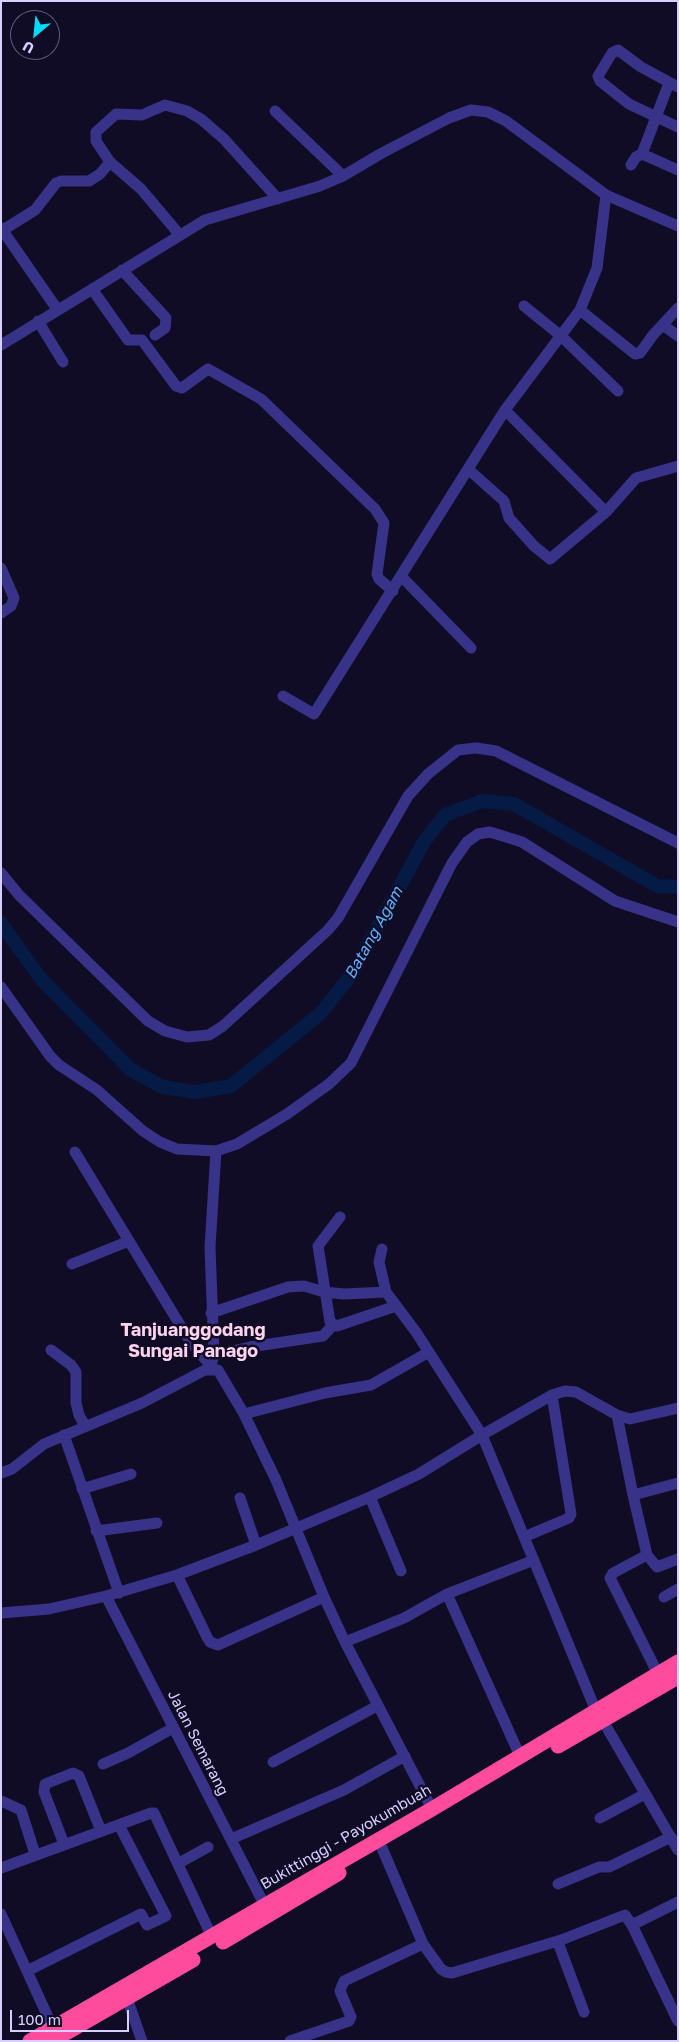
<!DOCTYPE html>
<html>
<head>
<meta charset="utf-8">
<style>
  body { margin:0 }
  #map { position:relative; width:679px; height:2042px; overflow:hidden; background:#110c25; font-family:"Golos Text",sans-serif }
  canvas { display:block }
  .frame { position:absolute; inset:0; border:2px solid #d7d0ff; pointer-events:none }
  .north { position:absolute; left:10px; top:10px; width:50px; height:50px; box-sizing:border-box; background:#110c25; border:1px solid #605a7c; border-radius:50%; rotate:208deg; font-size:14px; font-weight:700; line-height:20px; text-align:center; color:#d7d0ff }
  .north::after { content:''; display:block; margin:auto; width:18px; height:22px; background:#00dafb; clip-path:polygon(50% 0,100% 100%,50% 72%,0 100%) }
  .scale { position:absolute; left:10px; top:2010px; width:119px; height:22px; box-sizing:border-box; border:2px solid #d7d0ff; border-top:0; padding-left:6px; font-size:15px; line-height:18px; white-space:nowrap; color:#d7d0ff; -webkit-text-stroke:4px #110c25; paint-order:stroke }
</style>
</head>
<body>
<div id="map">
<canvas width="679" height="2042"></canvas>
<div class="frame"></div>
<div class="north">U</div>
<div class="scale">100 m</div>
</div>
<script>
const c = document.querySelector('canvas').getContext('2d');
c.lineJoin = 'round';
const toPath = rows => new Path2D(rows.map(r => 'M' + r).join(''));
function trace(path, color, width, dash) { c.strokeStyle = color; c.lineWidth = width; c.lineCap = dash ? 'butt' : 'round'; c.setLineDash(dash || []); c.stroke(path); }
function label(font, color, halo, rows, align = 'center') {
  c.font = font + ' "Golos Text",sans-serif'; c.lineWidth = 5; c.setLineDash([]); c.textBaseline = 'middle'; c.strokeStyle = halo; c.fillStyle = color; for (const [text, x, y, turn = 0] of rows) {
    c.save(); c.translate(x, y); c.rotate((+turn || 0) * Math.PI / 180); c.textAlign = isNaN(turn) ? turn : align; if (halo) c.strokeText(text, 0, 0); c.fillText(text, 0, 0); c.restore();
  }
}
trace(toPath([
  [1,923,41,979,131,1070,163,1087,195,1092,231,1086,321,1013,352,974,425,840,445,815,482,801,514,804,657,886,678,887]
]), '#051a45', 14);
trace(toPath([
  [669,83,642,154,678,170],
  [678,87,641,67,618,50,612,53,598,76,600,81,629,104,678,127],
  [275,111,343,176],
  [631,165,636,157,642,154],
  [1,228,57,309],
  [3,230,35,210,56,183,61,181,89,181,100,174,110,162],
  [179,234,141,189,110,162,96,141,96,132,116,114,142,115,165,105,187,111,201,119,224,139,278,199],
  [122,270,166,318,165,328,155,335],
  [92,289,128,340,142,340,176,386,182,388,208,369,261,399,375,509,384,523,377,574,379,579,393,591],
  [524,306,561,336,618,391],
  [580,310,635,354,640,353,653,335,678,308],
  [38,321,63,362],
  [663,325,678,336],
  [1,345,205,220,320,186,343,176,382,153,449,118,471,110,488,112,506,121,606,195,678,226],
  [505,410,606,512],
  [468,469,504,501,509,518,534,546,550,559,606,512,636,478,678,466],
  [1,568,14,598,11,606,1,613],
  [401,576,471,648],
  [283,696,314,714,505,410,580,310,597,268,606,195],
  [1,873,19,895,148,1021,165,1031,187,1037,209,1035,223,1026,328,930,338,918,408,796,428,774,458,750,476,748,496,751,678,843],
  [1,987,50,1056,59,1065,97,1090,143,1131,160,1142,177,1149,216,1151,237,1144,287,1114,329,1084,351,1063,452,863,467,842,478,834,490,832,522,842,615,901,678,922],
  [75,1152,191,1343,211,1366],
  [340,1217,318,1246,330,1322,337,1326,396,1306],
  [382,1249,379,1262,386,1292,416,1332,482,1435,596,1711],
  [72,1264,129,1241],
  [211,1313,288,1287,304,1286,324,1292,344,1294,386,1292],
  [51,1350,71,1365,76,1372,76,1403,79,1415,85,1426],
  [214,1355,210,1247,216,1151],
  [212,1362,214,1355,250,1347,323,1336,333,1325],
  [244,1414,325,1393,371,1385,429,1352],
  [617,1415,633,1495,647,1555,613,1573,610,1578,658,1674],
  [64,1435,119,1593],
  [1,1473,12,1469,44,1444,142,1403,205,1370,218,1370,244,1414,276,1480,324,1597,345,1642,432,1809],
  [82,1489,131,1474],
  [633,1495,678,1483],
  [370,1497,401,1571],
  [240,1498,256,1545],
  [96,1531,157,1523],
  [524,1537,569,1518,571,1514,552,1395],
  [647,1555,657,1567,678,1559],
  [177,1575,207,1637,210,1642,218,1645,324,1597],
  [447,1594,520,1756],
  [106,1596,264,1904],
  [664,1597,678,1589],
  [1,1613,49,1609,106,1596,177,1575,256,1545,370,1497,419,1474,482,1435,552,1395,565,1391,576,1392,617,1415,630,1419,678,1408],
  [345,1642,404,1618,447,1594,534,1560],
  [603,1721,678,1850],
  [273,1762,377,1706],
  [103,1764,128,1753,173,1728],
  [1,1801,21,1810,35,1854],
  [600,1818,645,1794],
  [231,1839,344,1790,405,1756],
  [64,1844,44,1792,45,1784,73,1773,79,1776,101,1831],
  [382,1848,423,1944,441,1969,446,1972,452,1973,561,1940,625,1915,632,1925,678,2021],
  [179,1863,208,1847],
  [1,1868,151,1813,154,1813,212,1937],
  [558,1884,599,1867,609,1867,671,1837],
  [1,1914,53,2028],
  [632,1925,678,1902],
  [561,1940,559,1945,584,2012],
  [27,1971,141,1914,147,1925,166,1916,119,1825],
  [127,1998,142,2041],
  [290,2041,349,2021,351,2017,340,1991,344,1981,423,1944]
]), '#383289', 11);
trace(toPath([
  [558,1746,678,1677],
  [223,1942,339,1873],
  [30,2041,432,1809,678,1662],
  [52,2041,193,1960]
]), '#ff4b9b', 15);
label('15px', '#d7d0ff', '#110c25', [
  ["Jalan Semarang",198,1743,63],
  ["Bukittinggi - Payokumbuah",346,1837,-30]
]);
label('italic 16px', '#5eafff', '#110c25', [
  ["Batang Agam",374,933,-61]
]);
label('bold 18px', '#ffd2ed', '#110c25', [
  ["Tanjuanggodang",193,1330],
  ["Sungai Panago",193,1351]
]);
</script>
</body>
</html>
